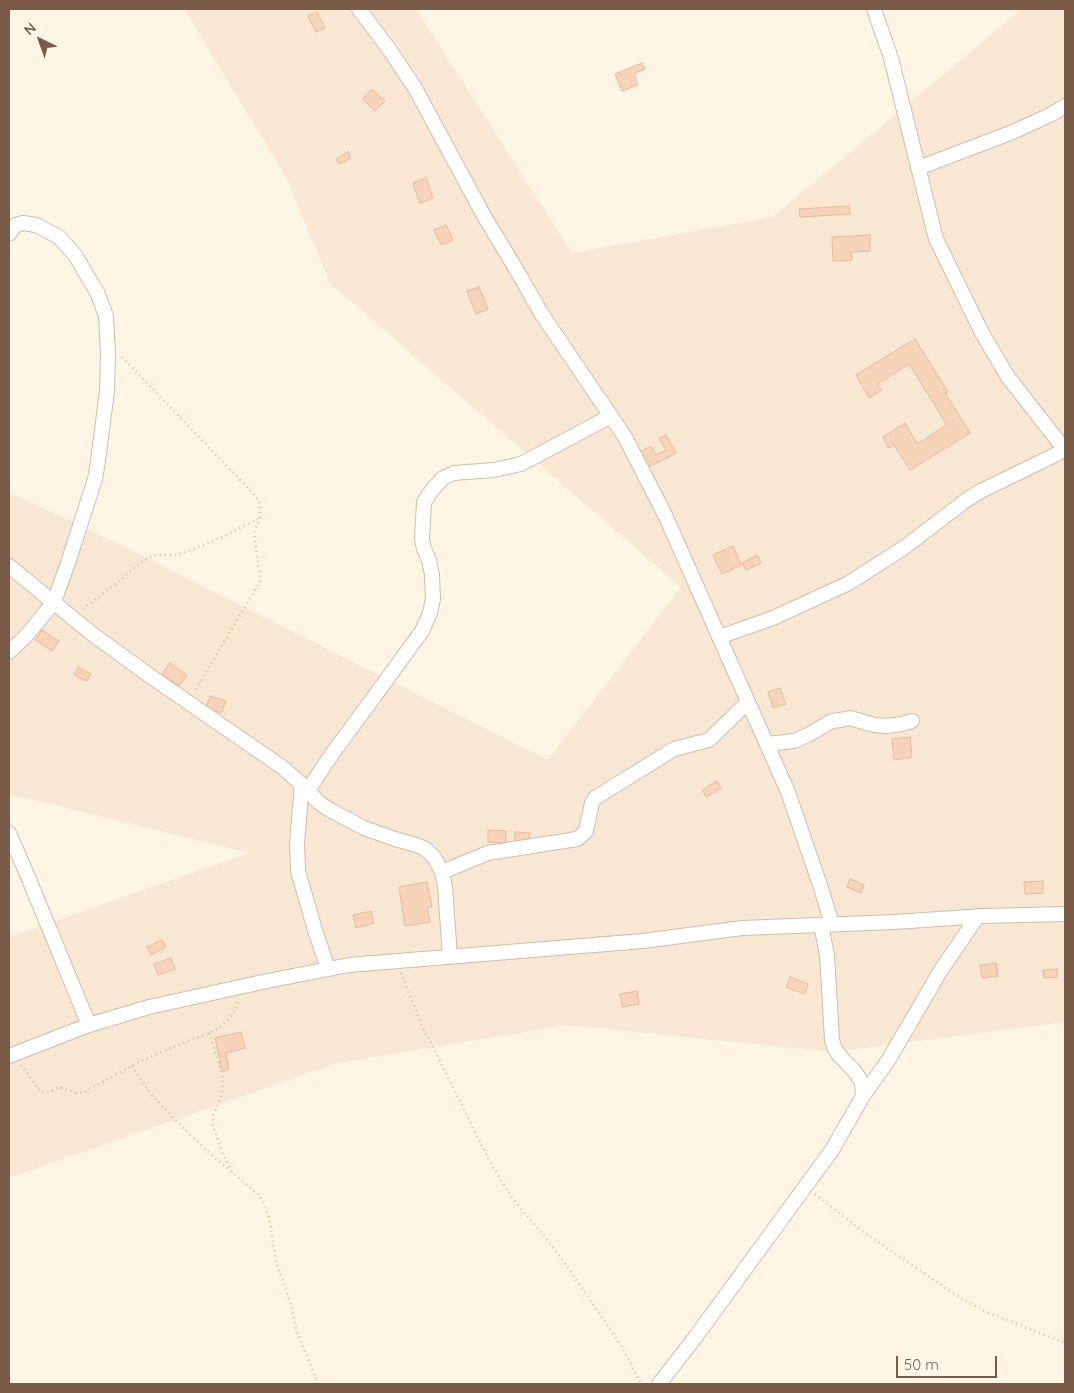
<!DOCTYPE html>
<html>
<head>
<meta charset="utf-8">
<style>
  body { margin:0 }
  #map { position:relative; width:1074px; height:1393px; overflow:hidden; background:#fef5e5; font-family:Quicksand,sans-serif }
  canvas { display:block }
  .frame { position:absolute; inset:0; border:10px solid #7a5b47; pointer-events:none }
  .north { position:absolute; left:15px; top:15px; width:50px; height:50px; -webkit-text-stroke:4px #fff8ed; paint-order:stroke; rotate:318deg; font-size:14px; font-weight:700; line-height:20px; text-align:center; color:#7a5b47 }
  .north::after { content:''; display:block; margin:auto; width:18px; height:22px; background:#7a5b47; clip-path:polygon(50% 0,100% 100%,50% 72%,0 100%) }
  .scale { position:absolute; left:896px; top:1356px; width:101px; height:22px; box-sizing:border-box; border:2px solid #7a5b47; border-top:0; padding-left:6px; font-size:15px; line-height:18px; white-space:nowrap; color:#7a5b47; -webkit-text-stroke:4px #fff8ed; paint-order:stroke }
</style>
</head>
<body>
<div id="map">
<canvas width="1074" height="1393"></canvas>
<div class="frame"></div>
<div class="north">N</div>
<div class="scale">50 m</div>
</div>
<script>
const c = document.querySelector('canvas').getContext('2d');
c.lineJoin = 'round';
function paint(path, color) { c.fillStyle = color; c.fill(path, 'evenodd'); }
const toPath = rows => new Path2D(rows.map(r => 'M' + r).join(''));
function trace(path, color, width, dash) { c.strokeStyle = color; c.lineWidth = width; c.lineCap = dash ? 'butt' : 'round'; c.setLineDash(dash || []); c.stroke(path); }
paint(toPath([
  [184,9,416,9,572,253,773,217,1022,9,1065,9,1065,1022,834,1052,566,1025,334,1064,9,1178,9,937,250,853,9,794,9,492,123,546,548,760,681,587,330,283,286,177]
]), '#f7e7d3');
const building = toPath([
  [317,12,325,28,316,32,308,16,317,12],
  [642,63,645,69,634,74,638,85,622,91,615,74,642,63],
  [372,89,385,101,375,111,363,99,372,89],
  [348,152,351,158,339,164,336,159,348,152],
  [426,178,433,198,420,203,413,183,426,178],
  [849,206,850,214,800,217,799,209,849,206],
  [446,225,453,240,441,245,434,230,446,225],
  [870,235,870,251,851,252,852,260,833,261,832,237,870,235],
  [479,287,488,309,476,314,467,291,479,287],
  [915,339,948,392,945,393,970,433,910,470,894,445,889,448,883,437,905,423,917,444,947,425,909,364,877,384,882,390,869,398,856,375,915,339],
  [666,435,676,453,647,468,638,453,651,446,656,455,666,450,659,438,666,435],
  [733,546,741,565,722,574,713,555,733,546],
  [757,555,761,563,746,570,742,563,757,555],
  [42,630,59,641,52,651,35,640,42,630],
  [170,663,187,675,179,686,162,674,170,663],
  [78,667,91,674,87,681,74,675,78,667],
  [780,688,786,704,773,708,768,692,780,688],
  [210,696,226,701,221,713,206,708,210,696],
  [910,737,912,757,894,760,892,739,910,737],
  [717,781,721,788,706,797,702,790,717,781],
  [488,830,506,831,506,843,488,842,488,830],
  [515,832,530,833,528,845,514,844,515,832],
  [850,879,864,885,861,893,847,887,850,879],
  [1043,881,1043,893,1025,894,1024,882,1043,881],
  [427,882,432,907,427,908,430,922,405,926,399,887,427,882],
  [371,911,374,923,356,928,353,915,371,911],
  [162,940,166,947,151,955,147,947,162,940],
  [171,958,175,969,158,975,154,964,171,958],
  [996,963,998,976,982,978,980,965,996,963],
  [1057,969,1057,977,1044,978,1043,970,1057,969],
  [790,977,808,984,804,994,786,987,790,977],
  [637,991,639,1004,622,1007,620,994,637,991],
  [241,1032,245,1048,226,1053,229,1069,222,1071,215,1038,241,1032]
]);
paint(building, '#f6d4ba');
trace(building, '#eaba99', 1);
const minor = toPath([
  [359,9,389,49,415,88,484,216,516,269,541,313,625,437,665,515,788,792,820,885,832,924],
  [874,9,891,58,936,239,982,333,1008,377,1065,450],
  [918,168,1013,132,1052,114,1065,106],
  [9,234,16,225,23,223,36,225,59,237,75,255,98,294,106,316,108,354,107,391,98,461,95,479,68,563,54,602,26,636,9,652],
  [9,566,91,633,150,676,282,767,308,790,318,802,330,810,364,828,395,839,413,844,424,848,434,857,442,872,445,887,450,956],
  [719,637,773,618,849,583,905,547,965,501,979,492,1065,450],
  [767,744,794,741,808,735,832,721,840,720,850,718,874,725,886,726,902,724,912,721],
  [302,784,297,843,298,871,315,930,328,969],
  [308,790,332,754,374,697,422,631,430,613,433,599,432,575,429,560,424,549,422,539,424,502,432,490,443,478,454,473,494,470,521,464,611,416],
  [9,833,26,872,89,1025],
  [442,872,488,853,545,844,577,839,581,836,586,831,592,803,595,798,674,749,709,740,748,702],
  [9,1056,89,1025,149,1007,267,981,349,965,643,941,742,928,895,922,982,916,1065,914],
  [863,1096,889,1059,941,970,978,916],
  [659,1384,694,1339,832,1150,863,1096,862,1083,856,1073,839,1055,834,1047,832,1040,827,955,821,925]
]);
trace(minor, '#d1bda9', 16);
trace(toPath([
  [122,357,252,492,259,501,260,506,260,517,255,530,254,535,260,576,259,583,194,692],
  [83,609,117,583,141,562,156,555,174,555,183,553,227,535,259,518],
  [401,973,420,1021,492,1166,513,1199,554,1248,582,1288,622,1347,641,1384],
  [209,1033,223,1078,221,1096,213,1116,213,1126,223,1154,232,1172],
  [21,1065,40,1091,47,1093,60,1087,76,1093,84,1092,139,1062,180,1044,209,1033,219,1028,226,1022,235,1011,238,1001],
  [132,1066,149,1092,181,1126,215,1158,259,1195,265,1206,270,1222,276,1262,292,1308,295,1326,318,1384],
  [815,1194,865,1233,956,1295,982,1310,1065,1343]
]), '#dbb79d', 2.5, [1, 4]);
trace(minor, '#fff', 14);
</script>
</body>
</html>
